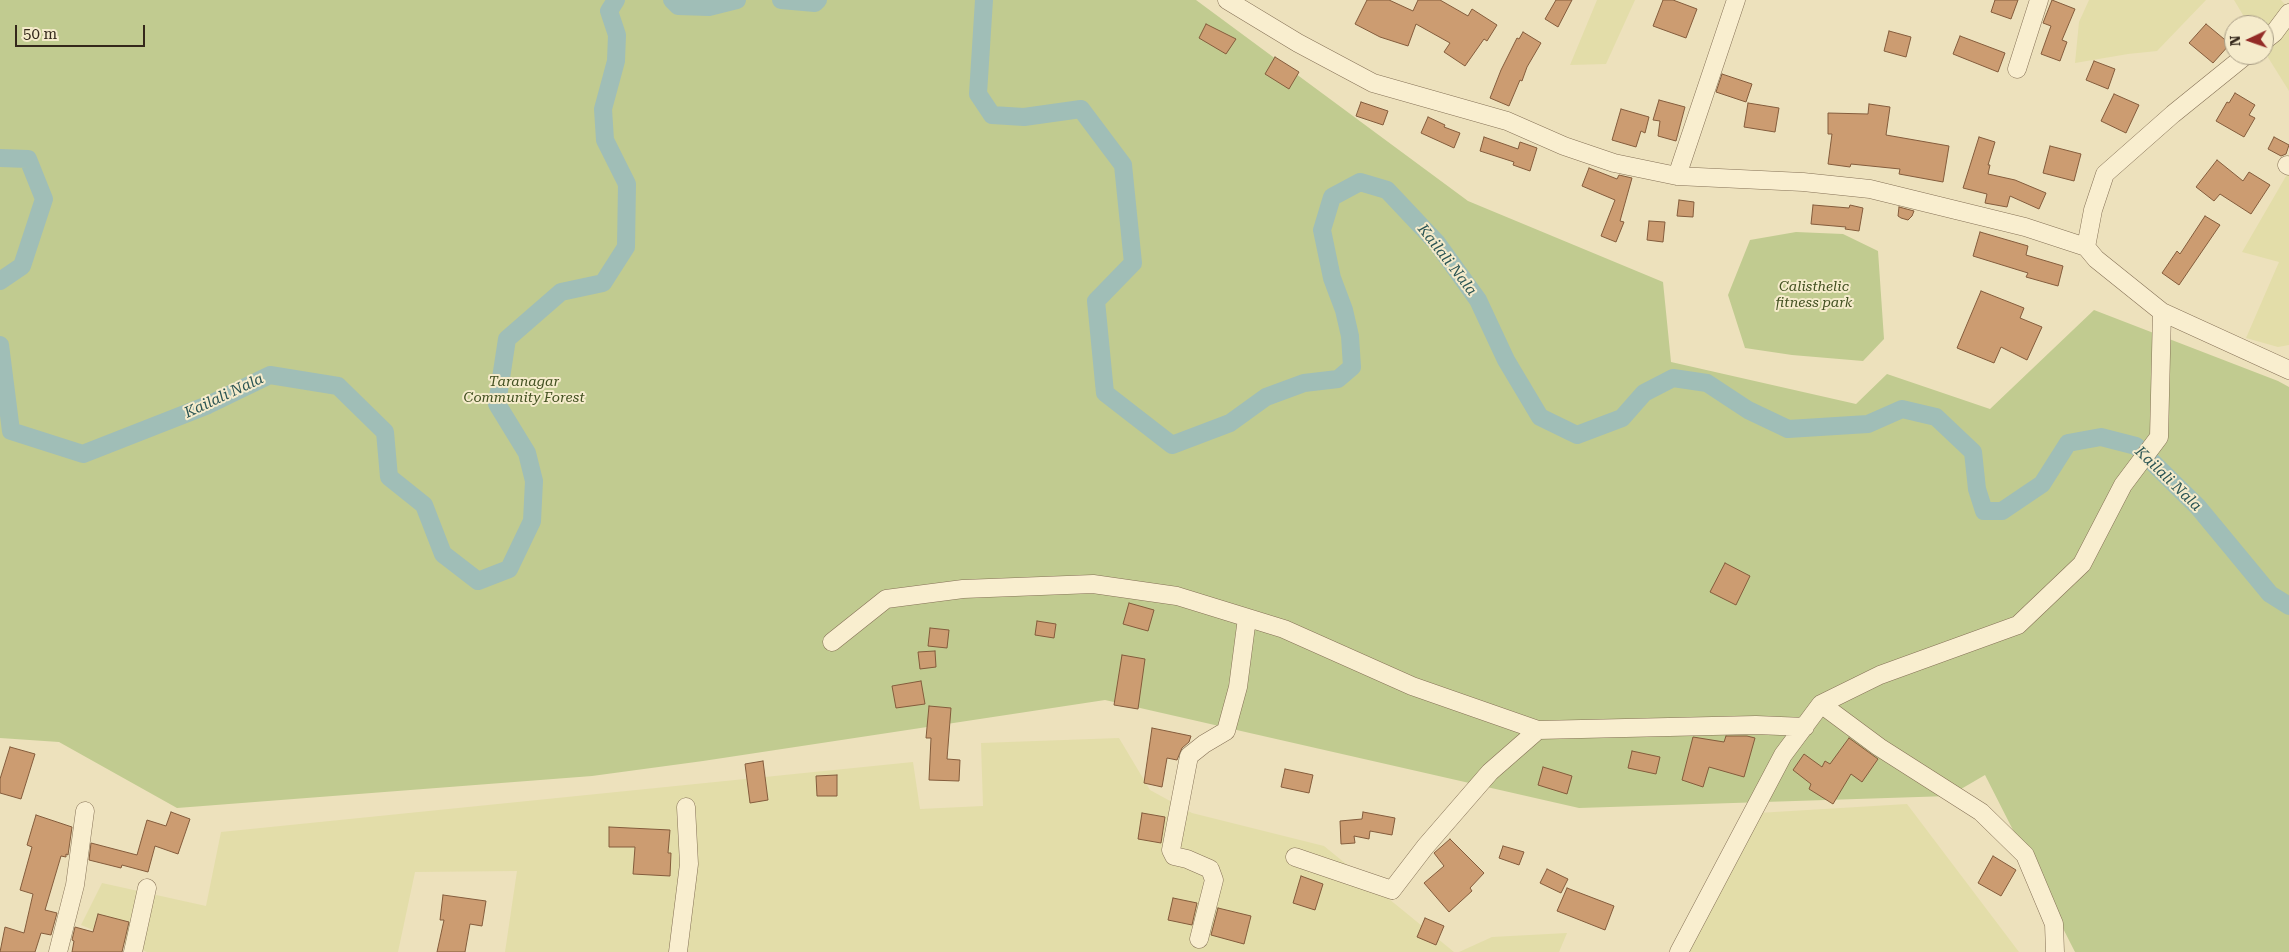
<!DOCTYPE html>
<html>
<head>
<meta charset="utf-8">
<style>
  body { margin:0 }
  #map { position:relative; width:2289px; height:952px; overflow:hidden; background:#ede1bc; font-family:"Roboto Serif",serif }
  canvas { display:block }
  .north { position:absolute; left:2224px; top:15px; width:50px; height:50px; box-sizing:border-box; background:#f5ebcb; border:1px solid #a89d85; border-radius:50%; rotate:267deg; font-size:14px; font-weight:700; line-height:20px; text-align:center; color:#34281b }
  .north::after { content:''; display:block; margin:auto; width:18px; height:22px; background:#932b26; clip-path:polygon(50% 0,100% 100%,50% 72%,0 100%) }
  .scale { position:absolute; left:15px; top:25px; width:130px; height:22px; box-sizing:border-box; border:2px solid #34281b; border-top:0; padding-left:6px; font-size:15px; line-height:18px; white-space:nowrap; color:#34281b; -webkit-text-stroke:4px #f5ebcb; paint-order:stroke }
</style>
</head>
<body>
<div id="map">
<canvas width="2289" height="952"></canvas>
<div class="north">N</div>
<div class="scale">50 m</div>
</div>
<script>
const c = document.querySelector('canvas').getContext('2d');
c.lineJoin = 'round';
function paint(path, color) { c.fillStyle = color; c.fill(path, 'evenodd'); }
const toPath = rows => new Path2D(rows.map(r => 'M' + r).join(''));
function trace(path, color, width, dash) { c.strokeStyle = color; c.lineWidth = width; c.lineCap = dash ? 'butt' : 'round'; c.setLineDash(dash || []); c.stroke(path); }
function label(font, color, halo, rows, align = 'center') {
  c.font = font + ' "Roboto Serif",serif'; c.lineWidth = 4; c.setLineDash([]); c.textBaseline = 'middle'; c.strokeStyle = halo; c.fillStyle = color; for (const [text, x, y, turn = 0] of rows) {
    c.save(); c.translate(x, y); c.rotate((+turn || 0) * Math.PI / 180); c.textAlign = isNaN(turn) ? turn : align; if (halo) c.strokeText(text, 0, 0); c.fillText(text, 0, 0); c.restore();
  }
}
paint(toPath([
  [1597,0,1635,0,1606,64,1570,65],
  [2089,0,2206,0,2157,51,2128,54,2075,63,2079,22],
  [2234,0,2281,0,2289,9,2289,91,2264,51,2264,25,2249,25],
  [2289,171,2289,345,2278,347,2246,338,2279,262,2242,252],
  [1119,738,1150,790,1192,813,1324,846,1454,952,505,952,517,871,415,872,398,952,147,952,81,925,102,883,206,906,221,832,913,762,920,809,983,806,981,743],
  [1907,804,2019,952,1679,952,1758,813],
  [1567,933,1559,952,1459,952,1492,937]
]), '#e3dda9');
paint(toPath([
  [0,0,1196,0,1468,201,1663,282,1671,362,1856,404,1887,374,1990,409,2094,310,2278,381,2289,387,2289,952,2075,952,1985,775,1949,796,1579,808,1105,700,703,761,592,776,177,808,59,742,0,738],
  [1796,232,1843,234,1878,251,1884,339,1863,361,1792,355,1745,348,1728,295,1750,240]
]), '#c1cb90');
trace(toPath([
  [672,0,678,6,709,7,737,0],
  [781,0,815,3,818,0],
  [984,0,978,94,992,115,1024,117,1081,109,1123,165,1133,263,1096,301,1105,393,1172,445,1230,423,1266,397,1304,383,1338,379,1352,367,1350,336,1344,310,1332,278,1322,230,1332,197,1360,182,1387,190,1437,243,1478,300,1506,360,1540,417,1577,435,1622,418,1644,393,1673,378,1707,383,1748,410,1788,429,1868,424,1902,409,1936,417,1973,452,1977,489,1984,511,2002,511,2042,484,2068,443,2101,437,2136,446,2198,507,2270,594,2289,606],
  [0,158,28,159,44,199,22,266,0,281],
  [0,345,11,431,83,454,208,405,270,375,338,386,385,432,389,477,424,505,443,554,478,581,509,569,532,521,534,481,527,453,497,404,507,339,561,292,603,283,626,247,627,184,605,140,603,109,616,61,617,35,609,11,616,0]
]), '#a0beb7', 18);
const building = toPath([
  [1367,0,1389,0,1413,11,1418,0,1440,0,1468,16,1472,9,1497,25,1487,41,1484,39,1465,66,1444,52,1450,43,1416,24,1408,46,1380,37,1355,24,1367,0],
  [1556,0,1572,0,1558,27,1545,19,1556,0],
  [1663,0,1673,0,1697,9,1686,38,1653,26,1663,0],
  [1995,0,2018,0,2011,19,1991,12,1995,0],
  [2052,0,2075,9,2062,40,2067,42,2060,61,2041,54,2051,26,2043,23,2052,0],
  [1206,24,1236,39,1226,54,1199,38,1206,24],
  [2206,24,2230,44,2213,63,2189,43,2206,24],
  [1889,31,1911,37,1906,57,1884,51,1889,31],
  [1523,32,1541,43,1527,67,1522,81,1520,80,1509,106,1490,98,1501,70,1517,38,1519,39,1523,32],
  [1960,36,2005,53,1998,72,1953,54,1960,36],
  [1275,57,1299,72,1289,89,1265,74,1275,57],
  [2094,61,2115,69,2108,89,2086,80,2094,61],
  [1722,74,1752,84,1746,102,1716,92,1722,74],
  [2235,93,2255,105,2249,115,2255,118,2244,137,2216,121,2227,102,2229,103,2235,93],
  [2114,94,2139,105,2126,133,2101,121,2114,94],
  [1659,100,1685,107,1676,141,1658,136,1660,121,1653,120,1659,100],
  [1361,102,1388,111,1383,125,1356,116,1361,102],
  [1748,103,1779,108,1775,132,1744,127,1748,103],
  [1869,104,1890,107,1886,135,1949,146,1943,182,1899,174,1900,169,1851,164,1850,167,1828,164,1832,134,1828,134,1828,113,1868,114,1869,104],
  [1621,109,1649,117,1645,133,1641,131,1636,147,1612,140,1621,109],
  [1428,117,1445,125,1444,127,1460,133,1454,148,1421,133,1428,117],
  [1484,137,1518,149,1520,142,1537,148,1530,171,1513,165,1514,162,1480,151,1484,137],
  [1979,137,1995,142,1988,165,1990,165,1988,174,2015,180,2046,193,2039,209,2010,196,2007,207,1985,203,1987,194,1963,188,1979,137],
  [2274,137,2289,145,2286,154,2281,156,2268,149,2274,137],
  [2050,146,2081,154,2074,181,2043,173,2050,146],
  [2217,160,2243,181,2249,172,2270,185,2251,214,2220,194,2214,201,2196,187,2217,160],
  [1589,168,1617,179,1619,175,1632,178,1620,221,1624,222,1616,242,1601,236,1615,200,1582,186,1589,168],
  [1679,200,1694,202,1693,217,1677,216,1679,200],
  [1813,205,1849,208,1850,205,1863,208,1859,231,1845,229,1846,227,1811,224,1813,205],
  [1899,207,1914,211,1912,216,1908,220,1901,218,1898,216,1899,207],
  [2205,216,2220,225,2179,285,2162,273,2177,251,2180,254,2205,216],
  [1649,221,1665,222,1663,242,1647,240,1649,221],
  [1980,232,2028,246,2026,255,2063,266,2058,286,2026,277,2028,273,1973,256,1980,232],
  [1981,291,2024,308,2020,318,2042,327,2027,360,2001,347,1994,363,1957,348,1981,291],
  [1725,563,1750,576,1736,605,1710,592,1725,563],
  [1129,603,1154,610,1148,631,1123,624,1129,603],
  [1037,621,1056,624,1054,638,1035,635,1037,621],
  [930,628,949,630,947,648,928,646,930,628],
  [935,651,936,667,920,669,918,652,935,651],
  [1122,655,1145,659,1138,709,1114,705,1122,655],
  [921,681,925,704,896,708,892,686,921,681],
  [929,706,951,708,947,759,960,760,959,781,929,780,931,738,926,738,929,706],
  [1152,728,1191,736,1189,742,1182,748,1177,760,1167,758,1162,787,1144,783,1152,728],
  [1726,736,1747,736,1755,738,1744,777,1709,767,1703,787,1682,780,1693,737,1724,742,1726,736],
  [1849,738,1878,759,1862,782,1851,774,1833,804,1809,789,1811,784,1793,770,1804,754,1822,767,1825,761,1830,764,1849,738],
  [10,747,35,754,21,799,0,793,0,779,10,747],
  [1632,751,1660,757,1656,774,1628,768,1632,751],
  [763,761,768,800,750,803,745,764,763,761],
  [1543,767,1572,776,1567,794,1538,785,1543,767],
  [1285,769,1313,775,1309,793,1281,787,1285,769],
  [837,775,837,796,817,796,816,776,837,775],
  [171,812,190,819,178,854,155,846,148,872,122,865,121,868,89,860,91,843,137,855,147,820,166,826,171,812],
  [1363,812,1395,818,1392,835,1370,831,1369,839,1354,836,1355,843,1341,844,1340,821,1362,819,1363,812],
  [1142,813,1165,817,1161,843,1138,839,1142,813],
  [36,815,72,827,68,855,66,854,66,857,61,856,45,910,57,913,51,935,41,933,35,952,0,952,5,927,24,933,33,894,20,890,32,847,27,845,36,815],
  [609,827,670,830,668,853,671,853,670,876,633,874,635,847,609,847,609,827],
  [1450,839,1484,873,1470,888,1472,891,1449,912,1424,883,1444,866,1434,853,1450,839],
  [1503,846,1524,852,1519,865,1499,858,1503,846],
  [1993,856,2016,870,2001,896,1978,883,1993,856],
  [1547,869,1568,879,1561,893,1540,883,1547,869],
  [1301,876,1323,884,1315,910,1293,903,1301,876],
  [1567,888,1614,906,1605,930,1557,911,1567,888],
  [443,895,486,901,482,926,470,924,465,952,437,952,444,920,440,920,443,895],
  [1173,898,1197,903,1192,925,1168,920,1173,898],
  [1218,908,1251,916,1244,944,1211,935,1218,908],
  [98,914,129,922,122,952,72,952,74,941,72,940,75,927,93,932,98,914],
  [1425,918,1444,926,1436,945,1417,937,1425,918]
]);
paint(building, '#cc9c71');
trace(building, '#845c3c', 1);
const minor = toPath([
  [1227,0,1298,43,1373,83,1507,121,1564,146,1614,163,1677,176,1803,182,1870,189,2025,227,2086,247],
  [2264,41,2274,33,2289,13],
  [2246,55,2173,114,2105,174,2093,210,2086,247,2096,259,2162,312,2289,370],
  [2017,69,2039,0],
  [2287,165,2289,166],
  [1677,176,1736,0],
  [832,642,886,599,963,589,1093,584,1177,596,1284,629,1412,686,1538,730,1756,725,1805,727],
  [1821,704,1879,747,1981,812,2025,855,2054,924,2055,952],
  [1295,857,1392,890,1425,847,1490,772,1538,730],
  [1199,939,1214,880,1210,869,1187,859,1174,856,1171,850,1189,756,1204,744,1226,731,1238,687,1247,618],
  [58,952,75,885,85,811],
  [133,952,147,888],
  [678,952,689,864,686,807],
  [1679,952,1783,755,1821,704,1880,675,2018,625,2082,564,2123,485,2159,437,2162,312]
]);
trace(minor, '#857156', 19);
trace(minor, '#f9eecf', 18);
label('italic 14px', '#425021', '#f5ebcb', [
  ["Calisthelic",1814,287],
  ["fitness park",1814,303],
  ["Taranagar",524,382],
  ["Community Forest",524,398]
]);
label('italic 15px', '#2a5453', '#f5ebcb', [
  ["Kailali Nala",1447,260,52],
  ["Kailali Nala",224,396,-25],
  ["Kailali Nala",2168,479,44]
]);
</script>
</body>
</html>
